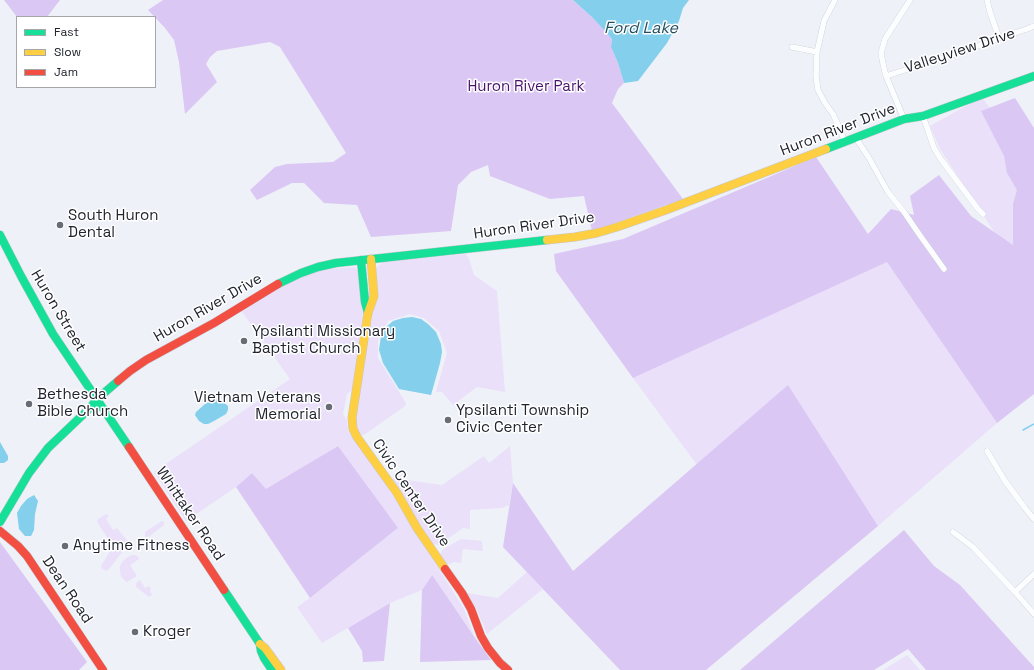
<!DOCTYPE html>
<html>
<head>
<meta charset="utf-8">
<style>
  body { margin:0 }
  #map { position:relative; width:1034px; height:670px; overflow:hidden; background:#eef1f8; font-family:"Space Grotesk",sans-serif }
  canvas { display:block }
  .legend { position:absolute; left:16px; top:16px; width:140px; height:72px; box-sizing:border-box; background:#fff; border:1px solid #a6a7ab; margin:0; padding:5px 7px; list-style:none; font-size:12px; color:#20242d }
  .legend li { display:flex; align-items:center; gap:8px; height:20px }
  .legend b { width:20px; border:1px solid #a6a7ab }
</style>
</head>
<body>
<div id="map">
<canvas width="1034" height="670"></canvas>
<ul class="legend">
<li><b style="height:5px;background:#16e098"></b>Fast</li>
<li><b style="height:5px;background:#ffcf43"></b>Slow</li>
<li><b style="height:5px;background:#f24e42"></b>Jam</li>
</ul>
</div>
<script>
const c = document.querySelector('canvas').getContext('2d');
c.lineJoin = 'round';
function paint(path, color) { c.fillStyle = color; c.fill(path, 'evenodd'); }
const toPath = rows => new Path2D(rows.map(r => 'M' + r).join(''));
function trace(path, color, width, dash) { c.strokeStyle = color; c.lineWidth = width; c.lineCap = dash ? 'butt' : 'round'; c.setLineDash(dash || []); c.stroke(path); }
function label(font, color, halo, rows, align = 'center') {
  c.font = font + ' "Space Grotesk",sans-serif'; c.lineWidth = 3; c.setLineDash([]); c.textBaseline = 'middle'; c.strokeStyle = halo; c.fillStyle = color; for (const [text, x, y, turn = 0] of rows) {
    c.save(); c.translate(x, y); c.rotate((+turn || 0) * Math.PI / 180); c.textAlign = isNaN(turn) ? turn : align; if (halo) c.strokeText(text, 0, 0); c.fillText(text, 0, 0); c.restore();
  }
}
paint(toPath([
  [982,97,1034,170,1034,281,1029,285,940,149,930,126],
  [466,254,469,259,474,275,497,291,505,392,477,387,453,405,442,392,436,392,447,353,439,331,424,318,410,314,388,321,378,339,378,358,406,403,405,406,364,435,360,435,354,422,373,313,378,294,376,268,383,262],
  [887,261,997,423,878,526,788,386,697,465,633,378],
  [355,267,358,271,363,317,352,390,347,394,343,414,347,421,348,431,378,472,464,609,474,635,431,576,422,590,390,603,322,643,297,607,310,598,397,529,338,446,266,490,252,473,236,487,186,521,154,472,290,379,240,309,285,282,321,270],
  [510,446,513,483,509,505,502,508,470,510,470,529,463,528,439,545,433,544,392,481,393,478,442,485,484,456,489,463],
  [106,514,109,516,106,519,113,530,117,528,127,540,126,547,110,568,106,571,102,569,101,566,112,548,111,543,99,525,97,521,98,519],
  [162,521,164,522,164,525,148,537,147,537,145,536,145,532],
  [461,539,482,541,483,551,463,549,461,563,454,562,447,565,440,555,442,550],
  [132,555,135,555,138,557,139,559,130,565,137,576,127,582,123,579,121,576,120,571,120,566,123,561,128,557],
  [527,572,543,589,487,634,476,608,467,593,498,598],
  [140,580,145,588,149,586,151,589,150,591,152,595,149,597,136,587,136,585,137,582],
  [907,655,920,670,883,670]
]), '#eae0f9');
paint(toPath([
  [4,0,60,0,47,17,17,17],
  [163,0,573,0,593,18,612,39,611,47,618,63,624,83,618,89,612,103,683,199,592,231,584,196,550,199,490,176,488,165,471,172,458,185,451,231,371,237,357,205,324,203,304,183,292,183,257,200,250,190,275,167,287,164,333,162,346,153,280,47,270,42,217,51,210,57,206,64,217,82,185,114,179,62,174,40,165,28,148,10],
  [1015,98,1034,128,1034,394,997,423,887,262,633,378,556,271,554,254,623,239,816,157,868,234,891,209,914,215,910,196,939,175,971,216,1013,245,1013,204,1017,190,1007,173,1004,156,981,111],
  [788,385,878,526,706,670,620,670,503,547,513,483,573,571],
  [338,446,398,528,310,598,236,487,252,473,266,489],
  [904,530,934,566,960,585,1034,667,1034,670,926,670,908,649,874,670,740,670],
  [0,542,87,662,79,670,0,670],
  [432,575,478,642,491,660,420,662,422,590],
  [390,603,384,661,363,662,362,651,348,628]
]), '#dbc7f4');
paint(toPath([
  [573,0,689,0,683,8,679,21,667,43,638,81,624,83,618,63,611,47,612,39,593,18],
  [412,317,421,319,428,324,436,332,441,344,442,352,440,363,431,395,399,389,383,363,379,350,381,336,385,328,393,321,403,318],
  [214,399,218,399,222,401,228,406,228,410,226,414,214,421,208,424,204,424,199,421,195,415,196,412,205,404],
  [0,442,8,456,8,460,4,463,0,463],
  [34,495,38,501,35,514,34,530,31,536,25,536,19,529,17,513,21,506,27,499]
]), '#83cfec');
trace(toPath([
  [1023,430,1034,424]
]), '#83cfec', 1.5);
const street = toPath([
  [835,0,824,21,817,52,816,76,818,90,825,103,833,114,838,125,845,142],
  [987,0,990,12,999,38],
  [792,47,817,52],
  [886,76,965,51,999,38,1027,29,1034,26],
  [923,116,934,148,940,158,978,209,983,214],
  [904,119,886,76,883,64,881,53,885,39,910,0],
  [856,138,869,158,888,192,904,212,919,234,944,269],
  [987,451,1005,481,1025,508,1034,519],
  [953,532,973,547,1015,592,1034,614],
  [1015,592,1034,574]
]);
const fast = toPath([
  [826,149,904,119,923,116,1034,76],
  [0,235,21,276,53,334,129,447],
  [361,260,365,302,368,313],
  [278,284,301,273,318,267,336,263,547,240],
  [0,522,29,473,48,448,90,408,97,399,118,381],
  [224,590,260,644,261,651,264,658,272,670]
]);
const slow = toPath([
  [547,240,575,237,597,233,617,227,666,210,826,149],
  [371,259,374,296,368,313,352,418,353,429,357,437,397,493,417,528,445,569],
  [260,644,265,648,281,670]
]);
const jam = toPath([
  [118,381,130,371,146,360,214,323,278,284],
  [129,447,224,590],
  [0,531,18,546,27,556,103,670],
  [445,569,462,593,471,609,481,636,488,648,500,663,508,670]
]);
trace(street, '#c3c6ce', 6);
trace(fast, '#c3c6ce', 9);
trace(slow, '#c3c6ce', 9);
trace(jam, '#c3c6ce', 9);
trace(street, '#fcfdfe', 5.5);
trace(fast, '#16e098', 8);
trace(slow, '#ffcf43', 8);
trace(jam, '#f24e42', 8);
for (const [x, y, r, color] of [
  [60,225,4,"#686c74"],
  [244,341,4,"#686c74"],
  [29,404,4,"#686c74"],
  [329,407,4,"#686c74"],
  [448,420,4,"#686c74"],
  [65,546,4,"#686c74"],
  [135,632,4,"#686c74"]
]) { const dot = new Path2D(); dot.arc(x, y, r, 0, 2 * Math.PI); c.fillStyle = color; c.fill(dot); trace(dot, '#fff', 1.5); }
label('15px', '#20242d', '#fff', [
  ["Valleyview Drive",960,51,-18],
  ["Huron River Drive",838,130,-21],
  ["Huron River Drive",534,226,-8],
  ["Huron River Drive",208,308,-30],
  ["Huron Street",58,311,59],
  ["Civic Center Drive",411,493,56],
  ["Whittaker Road",190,514,56],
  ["Dean Road",67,590,56]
]);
label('15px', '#47126a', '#fff', [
  ["Huron River Park",526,87]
]);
label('15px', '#20242d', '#fff', [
  ["South Huron",68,216],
  ["Dental",68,233],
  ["Ypsilanti Missionary",252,332],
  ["Baptist Church",252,349],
  ["Bethesda",37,395],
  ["Bible Church",37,412],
  ["Vietnam Veterans",321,398,"right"],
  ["Memorial",321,415,"right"],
  ["Ypsilanti Township",456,411],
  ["Civic Center",456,428],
  ["Anytime Fitness",73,546],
  ["Kroger",143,632]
], 'left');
label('italic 16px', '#214f60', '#fff', [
  ["Ford Lake",641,29]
]);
</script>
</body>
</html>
